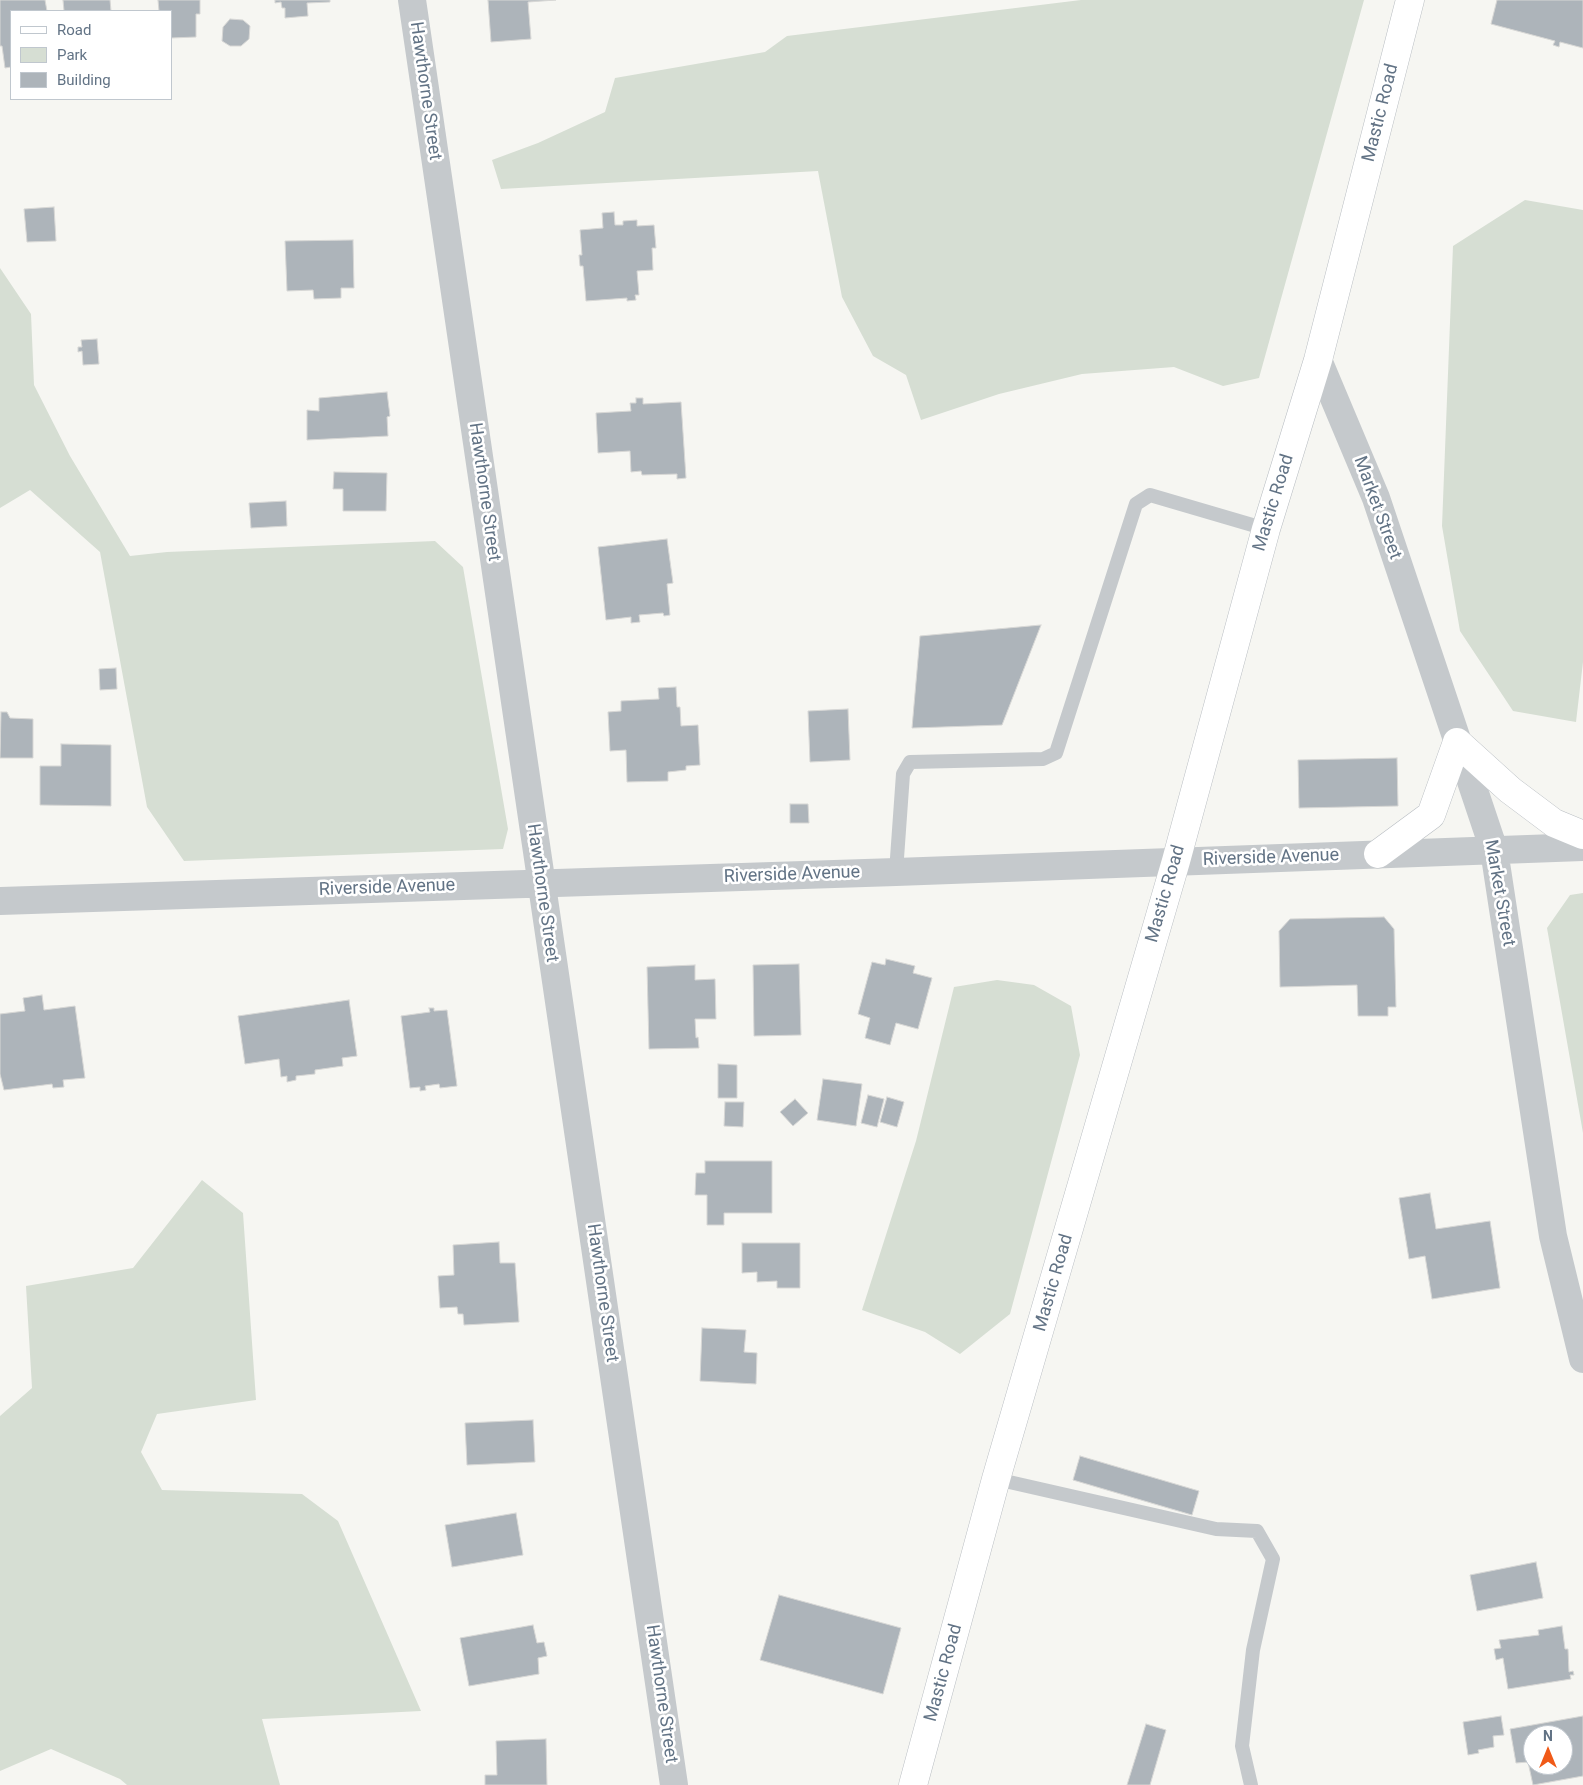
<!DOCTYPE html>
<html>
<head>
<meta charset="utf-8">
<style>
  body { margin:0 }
  #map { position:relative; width:1583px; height:1785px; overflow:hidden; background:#f6f6f2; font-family:Roboto,sans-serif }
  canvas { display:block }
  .legend { position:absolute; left:10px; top:10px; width:162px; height:90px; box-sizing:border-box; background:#fff; border:1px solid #c0c7ce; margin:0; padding:6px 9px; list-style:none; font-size:15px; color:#627385 }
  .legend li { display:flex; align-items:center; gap:10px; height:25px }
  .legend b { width:25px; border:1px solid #c0c7ce }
  .north { position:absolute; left:1523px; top:1725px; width:50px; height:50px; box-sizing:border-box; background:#fff; border:1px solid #c0c7ce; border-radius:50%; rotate:0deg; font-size:14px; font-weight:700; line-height:20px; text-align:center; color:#627385 }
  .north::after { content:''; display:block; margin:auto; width:18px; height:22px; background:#f05a18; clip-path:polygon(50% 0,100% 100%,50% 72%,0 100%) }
</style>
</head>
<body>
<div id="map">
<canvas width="1583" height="1785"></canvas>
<ul class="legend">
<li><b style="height:6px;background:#fff"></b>Road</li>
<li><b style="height:14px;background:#d6ded3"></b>Park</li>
<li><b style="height:14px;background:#adb4ba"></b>Building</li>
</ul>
<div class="north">N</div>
</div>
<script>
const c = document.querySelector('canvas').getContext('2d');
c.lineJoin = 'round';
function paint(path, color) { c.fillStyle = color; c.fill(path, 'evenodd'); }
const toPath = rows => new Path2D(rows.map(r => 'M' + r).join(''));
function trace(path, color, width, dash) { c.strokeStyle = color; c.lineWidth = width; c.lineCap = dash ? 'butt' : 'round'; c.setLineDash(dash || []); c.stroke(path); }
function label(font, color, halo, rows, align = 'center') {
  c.font = font + ' Roboto,sans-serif'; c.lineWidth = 5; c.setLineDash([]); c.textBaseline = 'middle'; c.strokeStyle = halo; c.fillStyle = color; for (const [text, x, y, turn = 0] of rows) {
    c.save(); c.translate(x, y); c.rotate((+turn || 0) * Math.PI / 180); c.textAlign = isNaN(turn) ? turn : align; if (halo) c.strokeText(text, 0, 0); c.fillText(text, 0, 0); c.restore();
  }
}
paint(toPath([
  [1081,0,1364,0,1259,378,1223,386,1174,367,1082,374,999,394,921,420,906,375,873,356,842,297,818,171,501,189,492,160,538,143,605,112,615,78,765,52,787,36],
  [1525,200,1583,210,1583,662,1576,722,1513,711,1460,631,1442,526,1453,246],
  [0,268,31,314,34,385,70,456,130,556,167,552,435,541,463,567,508,829,503,849,184,861,147,807,100,552,30,490,0,508],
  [1583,893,1583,1133,1547,928,1570,895],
  [997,980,1034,985,1071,1006,1080,1055,1010,1314,960,1354,925,1332,862,1310,916,1141,954,987],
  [202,1180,243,1213,256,1400,157,1414,141,1452,162,1490,302,1494,338,1521,421,1711,262,1719,280,1785,127,1785,120,1779,51,1749,0,1771,0,1416,32,1388,26,1286,133,1268]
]), '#d6ded3');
const building = toPath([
  [0,0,45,0,47,11,11,11,11,67,5,68,2,46,0,46,0,0],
  [63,0,110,0,111,11,64,11,63,0],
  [158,0,200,0,200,14,196,14,196,37,171,38,171,11,159,11,158,0],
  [275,0,330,0,330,2,307,3,308,16,285,18,285,8,282,8,281,2,275,3,275,0],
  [488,0,556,0,528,2,531,39,491,42,488,0],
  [1497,0,1583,0,1583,48,1560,42,1559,47,1553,45,1555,41,1491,24,1497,0],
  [230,19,243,20,250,26,249,39,241,46,230,46,222,41,223,27,230,19],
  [54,207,56,241,27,242,24,209,54,207],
  [614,212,615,225,623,225,623,221,637,220,637,226,654,225,656,248,652,248,653,270,637,271,639,295,635,295,636,300,627,301,627,298,586,301,583,266,580,266,579,255,582,255,580,230,603,228,602,213,614,212],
  [353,240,354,288,341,288,341,298,314,299,313,290,287,291,285,241,353,240],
  [97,339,99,364,83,365,82,351,78,352,78,347,82,347,81,340,97,339],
  [387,392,390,416,387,417,388,436,307,440,307,410,319,411,319,398,387,392],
  [636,398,643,398,643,404,681,402,686,478,677,479,677,474,642,475,641,471,631,472,630,451,598,453,596,413,631,411,630,403,636,403,636,398],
  [334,472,387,473,386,511,343,511,343,489,333,489,334,472],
  [286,501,287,526,251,528,249,503,286,501],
  [667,539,673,583,667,584,670,615,664,616,663,613,639,615,640,622,631,623,631,617,606,620,598,547,667,539],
  [1041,625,1002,725,912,728,920,636,1041,625],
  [116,668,117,689,100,690,99,669,116,668],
  [676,687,677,707,680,707,681,726,698,725,700,765,686,766,686,770,668,772,668,781,627,782,626,750,610,751,608,712,621,711,621,701,659,699,658,688,676,687],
  [848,709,850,760,810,762,808,711,848,709],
  [1,712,7,712,10,718,33,719,33,758,0,758,1,712],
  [61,744,111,745,111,806,40,805,40,766,61,766,61,744],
  [1397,758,1398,806,1299,808,1298,760,1397,758],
  [790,804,808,804,809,823,790,823,790,804],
  [1384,917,1394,929,1396,1007,1388,1007,1388,1016,1358,1016,1357,985,1280,987,1279,931,1290,919,1384,917],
  [886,959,915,966,913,973,932,978,918,1029,896,1023,890,1045,865,1038,870,1018,858,1014,872,962,885,965,886,959],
  [799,964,801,1035,754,1036,753,965,799,964],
  [695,965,695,980,715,979,716,1019,695,1019,696,1038,698,1037,699,1048,649,1049,647,967,695,965],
  [42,995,44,1010,75,1006,85,1078,63,1080,64,1087,53,1088,52,1084,4,1090,0,1074,0,1014,25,1011,23,998,42,995],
  [349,1000,357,1056,342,1058,343,1066,315,1070,315,1074,296,1076,296,1080,287,1082,287,1076,281,1077,279,1059,245,1064,238,1016,349,1000],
  [429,1008,434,1008,434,1011,447,1010,457,1086,440,1088,439,1084,425,1086,426,1090,420,1091,420,1087,410,1088,401,1016,430,1012,429,1008],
  [718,1064,737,1065,737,1098,718,1098,718,1064],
  [823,1079,862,1084,856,1126,817,1120,823,1079],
  [868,1095,884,1099,877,1127,861,1123,868,1095],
  [887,1097,904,1102,897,1127,880,1122,887,1097],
  [795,1099,808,1113,793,1126,780,1112,795,1099],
  [725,1102,744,1102,743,1127,724,1126,725,1102],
  [705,1161,772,1161,772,1213,724,1213,724,1225,707,1225,707,1195,695,1195,696,1173,705,1173,705,1161],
  [1430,1193,1436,1229,1490,1221,1500,1288,1432,1299,1425,1256,1409,1259,1399,1198,1430,1193],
  [499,1242,500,1263,515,1263,519,1322,464,1325,463,1314,458,1314,457,1307,440,1308,438,1276,454,1275,453,1245,499,1242],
  [742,1243,800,1243,800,1288,777,1288,777,1281,757,1282,757,1272,742,1273,742,1243],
  [702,1328,746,1330,744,1352,757,1353,756,1384,700,1381,702,1328],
  [533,1420,535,1462,467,1465,465,1423,533,1420],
  [1080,1456,1199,1491,1192,1515,1073,1480,1080,1456],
  [516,1513,523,1555,452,1567,445,1525,516,1513],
  [1536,1562,1543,1598,1477,1611,1470,1575,1536,1562],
  [779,1595,901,1628,883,1694,760,1660,779,1595],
  [533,1625,537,1643,544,1642,547,1656,538,1658,539,1674,469,1686,460,1638,533,1625],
  [1562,1626,1565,1649,1568,1649,1569,1672,1573,1671,1574,1675,1570,1675,1571,1679,1508,1689,1503,1658,1496,1660,1494,1649,1501,1648,1499,1640,1539,1635,1538,1630,1562,1626],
  [1501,1716,1504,1735,1493,1736,1494,1747,1478,1750,1479,1753,1468,1755,1463,1722,1501,1716],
  [1583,1716,1583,1776,1533,1785,1528,1762,1516,1763,1510,1729,1583,1716],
  [1533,1735,1563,1735,1563,1765,1533,1765,1533,1735],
  [1146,1724,1166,1730,1150,1785,1127,1785,1146,1724],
  [546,1739,547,1785,485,1785,485,1775,497,1775,496,1741,546,1739]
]);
paint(building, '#adb4ba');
trace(building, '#d7d7d5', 1);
const secondary = toPath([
  [1378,854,1431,815,1457,742,1510,790,1554,823,1583,835],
  [913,1785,996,1479,1176,861,1266,529,1318,360,1410,0]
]);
trace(secondary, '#b7bcc1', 29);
trace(toPath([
  [896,872,903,774,910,762,1043,759,1056,753,1136,504,1150,495,1266,529],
  [996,1479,1216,1529,1257,1531,1273,1559,1253,1650,1242,1746,1251,1785]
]), '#c5c9cc', 14);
trace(toPath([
  [412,0,674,1785],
  [1318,360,1376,498,1494,850,1553,1236,1583,1359],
  [0,901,896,872,1583,847]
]), '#c5c9cc', 28);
trace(secondary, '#fff', 28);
label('18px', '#627385', '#fff', [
  ["Hawthorne Street",425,91,82],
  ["Mastic Road",1381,113,-76],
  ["Hawthorne Street",484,492,82],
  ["Mastic Road",1274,503,-73],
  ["Market Street",1377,508,70],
  ["Riverside Avenue",1271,858,-2],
  ["Riverside Avenue",792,875,-2],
  ["Riverside Avenue",387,888,-2],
  ["Hawthorne Street",542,893,82],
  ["Market Street",1499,893,80],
  ["Mastic Road",1166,894,-74],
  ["Mastic Road",1054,1283,-74],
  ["Hawthorne Street",602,1293,82],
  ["Mastic Road",944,1673,-75],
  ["Hawthorne Street",661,1694,82]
]);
</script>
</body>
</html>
